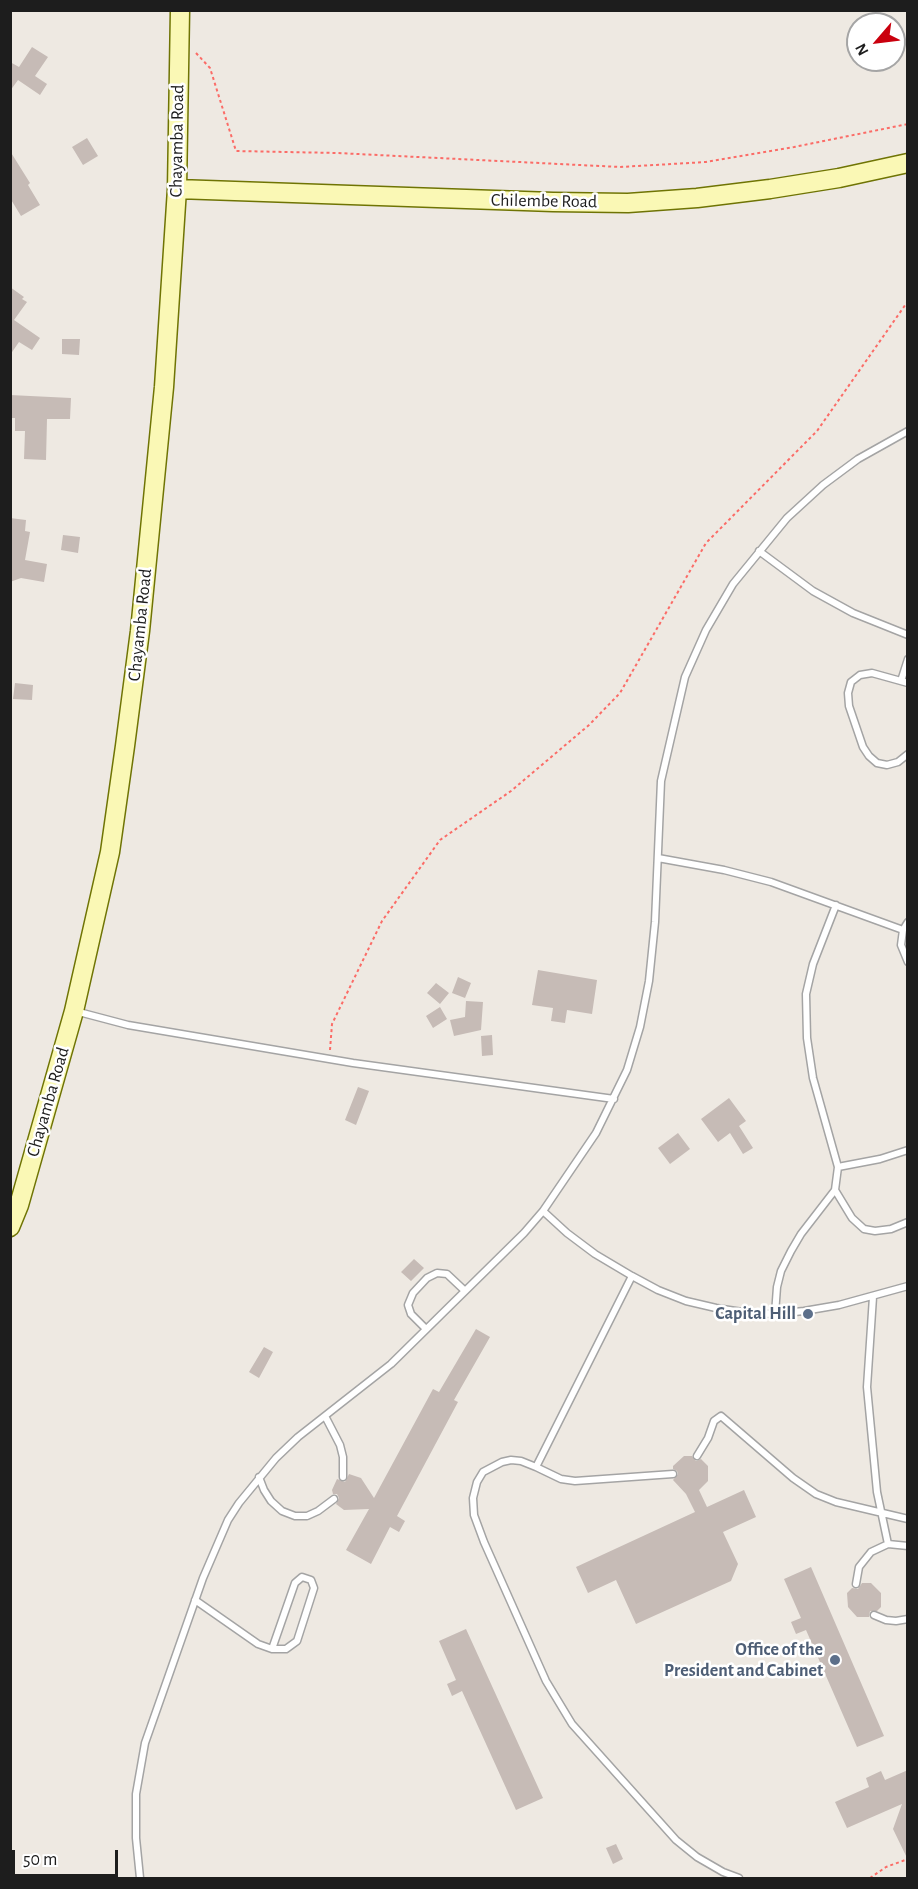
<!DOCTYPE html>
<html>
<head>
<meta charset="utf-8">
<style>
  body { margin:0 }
  #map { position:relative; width:918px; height:1889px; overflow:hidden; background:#eee9e2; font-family:"Alegreya Sans",sans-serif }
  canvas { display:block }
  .frame { position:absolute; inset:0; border:12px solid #1d1d1d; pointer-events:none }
  .north { position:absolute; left:846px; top:12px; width:60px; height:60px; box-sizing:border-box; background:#fff; border:2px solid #a5a5a5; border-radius:50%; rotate:242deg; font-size:16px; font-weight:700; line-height:24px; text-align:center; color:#1d1d1d }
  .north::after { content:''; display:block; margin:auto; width:21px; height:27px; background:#ca000e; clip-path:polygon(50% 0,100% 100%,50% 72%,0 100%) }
  .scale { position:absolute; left:12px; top:1850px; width:106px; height:27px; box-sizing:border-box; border:3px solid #1d1d1d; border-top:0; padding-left:8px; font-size:18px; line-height:21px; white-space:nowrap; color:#1d1d1d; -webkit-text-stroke:4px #fff; paint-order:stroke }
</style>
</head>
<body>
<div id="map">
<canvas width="918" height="1889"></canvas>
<div class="frame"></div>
<div class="north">N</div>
<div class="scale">50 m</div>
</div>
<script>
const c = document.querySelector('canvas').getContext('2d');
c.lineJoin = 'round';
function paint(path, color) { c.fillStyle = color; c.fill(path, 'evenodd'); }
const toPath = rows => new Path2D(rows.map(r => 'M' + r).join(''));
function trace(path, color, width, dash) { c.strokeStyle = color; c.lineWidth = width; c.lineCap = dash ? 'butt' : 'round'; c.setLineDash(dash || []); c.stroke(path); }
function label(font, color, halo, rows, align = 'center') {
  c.font = font + ' "Alegreya Sans",sans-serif'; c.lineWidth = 5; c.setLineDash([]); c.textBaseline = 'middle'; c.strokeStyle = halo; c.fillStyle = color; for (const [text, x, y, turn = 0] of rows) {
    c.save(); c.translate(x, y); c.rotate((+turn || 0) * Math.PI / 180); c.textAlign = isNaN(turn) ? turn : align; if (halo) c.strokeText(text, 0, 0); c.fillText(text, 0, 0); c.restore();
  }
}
paint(toPath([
  [32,47,48,57,35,76,47,84,40,95,18,80,10,91,10,62,19,67],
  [87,138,98,156,83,165,72,147],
  [10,151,30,183,28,185,40,205,21,216,10,198],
  [10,287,24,297,22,299,27,302,14,320,40,338,32,350,19,342,10,355],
  [62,339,80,339,79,355,62,354],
  [10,395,71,398,70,419,47,419,46,460,24,459,25,431,15,431,15,418,10,418],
  [10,518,26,520,25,531,30,532,25,560,47,564,44,582,21,578,10,582],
  [63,535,80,537,78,553,61,550],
  [15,683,33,685,32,700,13,699],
  [538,970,597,980,592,1014,567,1010,565,1023,551,1021,553,1008,532,1005],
  [458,977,471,983,465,998,452,993],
  [436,983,449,993,440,1004,427,993],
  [466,1001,483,1002,481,1030,454,1036,450,1020,465,1017],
  [440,1007,447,1019,433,1028,426,1016],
  [492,1035,493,1055,482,1056,481,1036],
  [358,1087,369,1091,356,1125,345,1120],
  [729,1098,746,1121,739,1126,753,1148,743,1154,730,1133,718,1142,701,1119],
  [678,1133,690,1149,670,1164,658,1148],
  [414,1259,424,1268,411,1281,401,1272],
  [476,1329,490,1337,454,1400,458,1402,397,1516,405,1521,399,1532,390,1527,371,1564,346,1550,369,1509,344,1510,336,1504,339,1498,337,1494,333,1494,332,1490,337,1479,345,1482,349,1474,361,1478,374,1498,433,1389,439,1392],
  [264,1347,273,1352,259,1378,249,1372],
  [684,1456,692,1456,696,1461,701,1459,708,1466,708,1481,699,1490,707,1507,744,1490,756,1517,723,1532,738,1564,731,1581,636,1624,616,1580,588,1593,576,1567,695,1512,686,1494,673,1480,678,1474,677,1471,673,1469,673,1466],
  [811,1567,884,1736,857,1747,806,1630,796,1634,791,1622,801,1618,784,1579],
  [862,1583,871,1583,881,1593,881,1607,877,1611,870,1611,869,1617,857,1617,848,1607,847,1593,852,1588,858,1589],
  [466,1629,543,1798,516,1810,462,1691,452,1696,447,1684,456,1680,439,1641],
  [908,1770,908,1860,893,1829,902,1804,847,1828,835,1802,869,1787,866,1778,881,1771,885,1780],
  [616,1844,623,1859,613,1864,606,1848]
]), '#c6bbb6');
const lane = toPath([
  [759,551,813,591,853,613,908,635],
  [901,681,908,659],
  [908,683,872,673,860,675,851,682,848,693,849,706,863,747,869,756,877,763,887,765,898,762,908,754],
  [658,858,724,870,771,882,903,930],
  [908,922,903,930,901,945,908,962],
  [75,1011,128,1025,353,1063,614,1099],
  [838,1167,880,1159,908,1150],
  [835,1190,852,1218,864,1229,875,1231,891,1229,908,1222],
  [543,1211,567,1233,595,1254,632,1276,658,1290,686,1301,716,1308,749,1313,775,1314,804,1311,839,1305,908,1286],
  [632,1276,536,1467,521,1461,511,1460,502,1462,483,1472,477,1482,473,1498,474,1515,484,1542,546,1681,572,1724,676,1840,697,1857,723,1872,739,1878],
  [873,1297,867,1387,877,1492,888,1544],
  [775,1314,777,1287,781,1271,791,1251,801,1234,835,1190,838,1167,813,1078,807,1038,806,994,813,964,836,905],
  [426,1329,411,1314,408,1305,413,1293,427,1278,437,1273,447,1274,464,1290],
  [325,1416,340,1445,343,1457,343,1477],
  [697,1456,708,1438,714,1421,721,1416,793,1478,816,1494,836,1502,908,1519],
  [536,1467,561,1479,575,1481,673,1474],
  [259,1477,264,1490,271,1501,282,1511,295,1516,307,1516,318,1511,334,1499],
  [856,1584,859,1567,871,1552,888,1544,908,1546],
  [195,1600,258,1644,272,1649,286,1649,297,1641,314,1588,311,1580,302,1577,295,1583,272,1649],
  [874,1615,886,1620,896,1621,908,1619],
  [140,1878,136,1838,136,1794,145,1743,203,1578,228,1520,239,1503,276,1458,298,1437,391,1364,524,1233,543,1211,596,1133,627,1070,640,1027,649,981,655,922,661,781,685,677,706,630,733,584,787,518,823,485,858,459,908,431]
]);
const secondary = toPath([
  [177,189,553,202,628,203,697,198,770,189,839,178,908,163],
  [10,1227,19,1205,74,1011,110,852,125,746,140,631,164,387,177,189,180,10]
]);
trace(lane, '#a4a4a4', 9);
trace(secondary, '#6f7404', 21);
trace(toPath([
  [196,53,210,68,236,151,337,153,620,167,706,162,794,147,908,124],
  [330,1050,332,1024,382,921,440,840,511,791,589,725,620,693,706,543,817,431,908,301],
  [766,1878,793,1878],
  [870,1878,886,1867,908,1859]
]), '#fb6c67', 2, [3, 3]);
trace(lane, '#fff', 6);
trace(secondary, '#faf8b5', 18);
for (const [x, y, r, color] of [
  [808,1314,6,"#5c6f8a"],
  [835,1660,6,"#5c6f8a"]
]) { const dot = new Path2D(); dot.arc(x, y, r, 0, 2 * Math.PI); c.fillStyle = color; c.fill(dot); trace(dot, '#fff', 2); }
label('18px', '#1d1d1d', '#fff', [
  ["Chayamba Road",177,141,-89],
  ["Chilembe Road",544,201,1],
  ["Chayamba Road",140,625,-84],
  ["Chayamba Road",48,1102,-74]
]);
label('bold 18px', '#4e5e75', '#fff', [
  ["Capital Hill",796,1314],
  ["Office of the",823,1650],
  ["President and Cabinet",823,1671]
], 'right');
</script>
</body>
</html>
